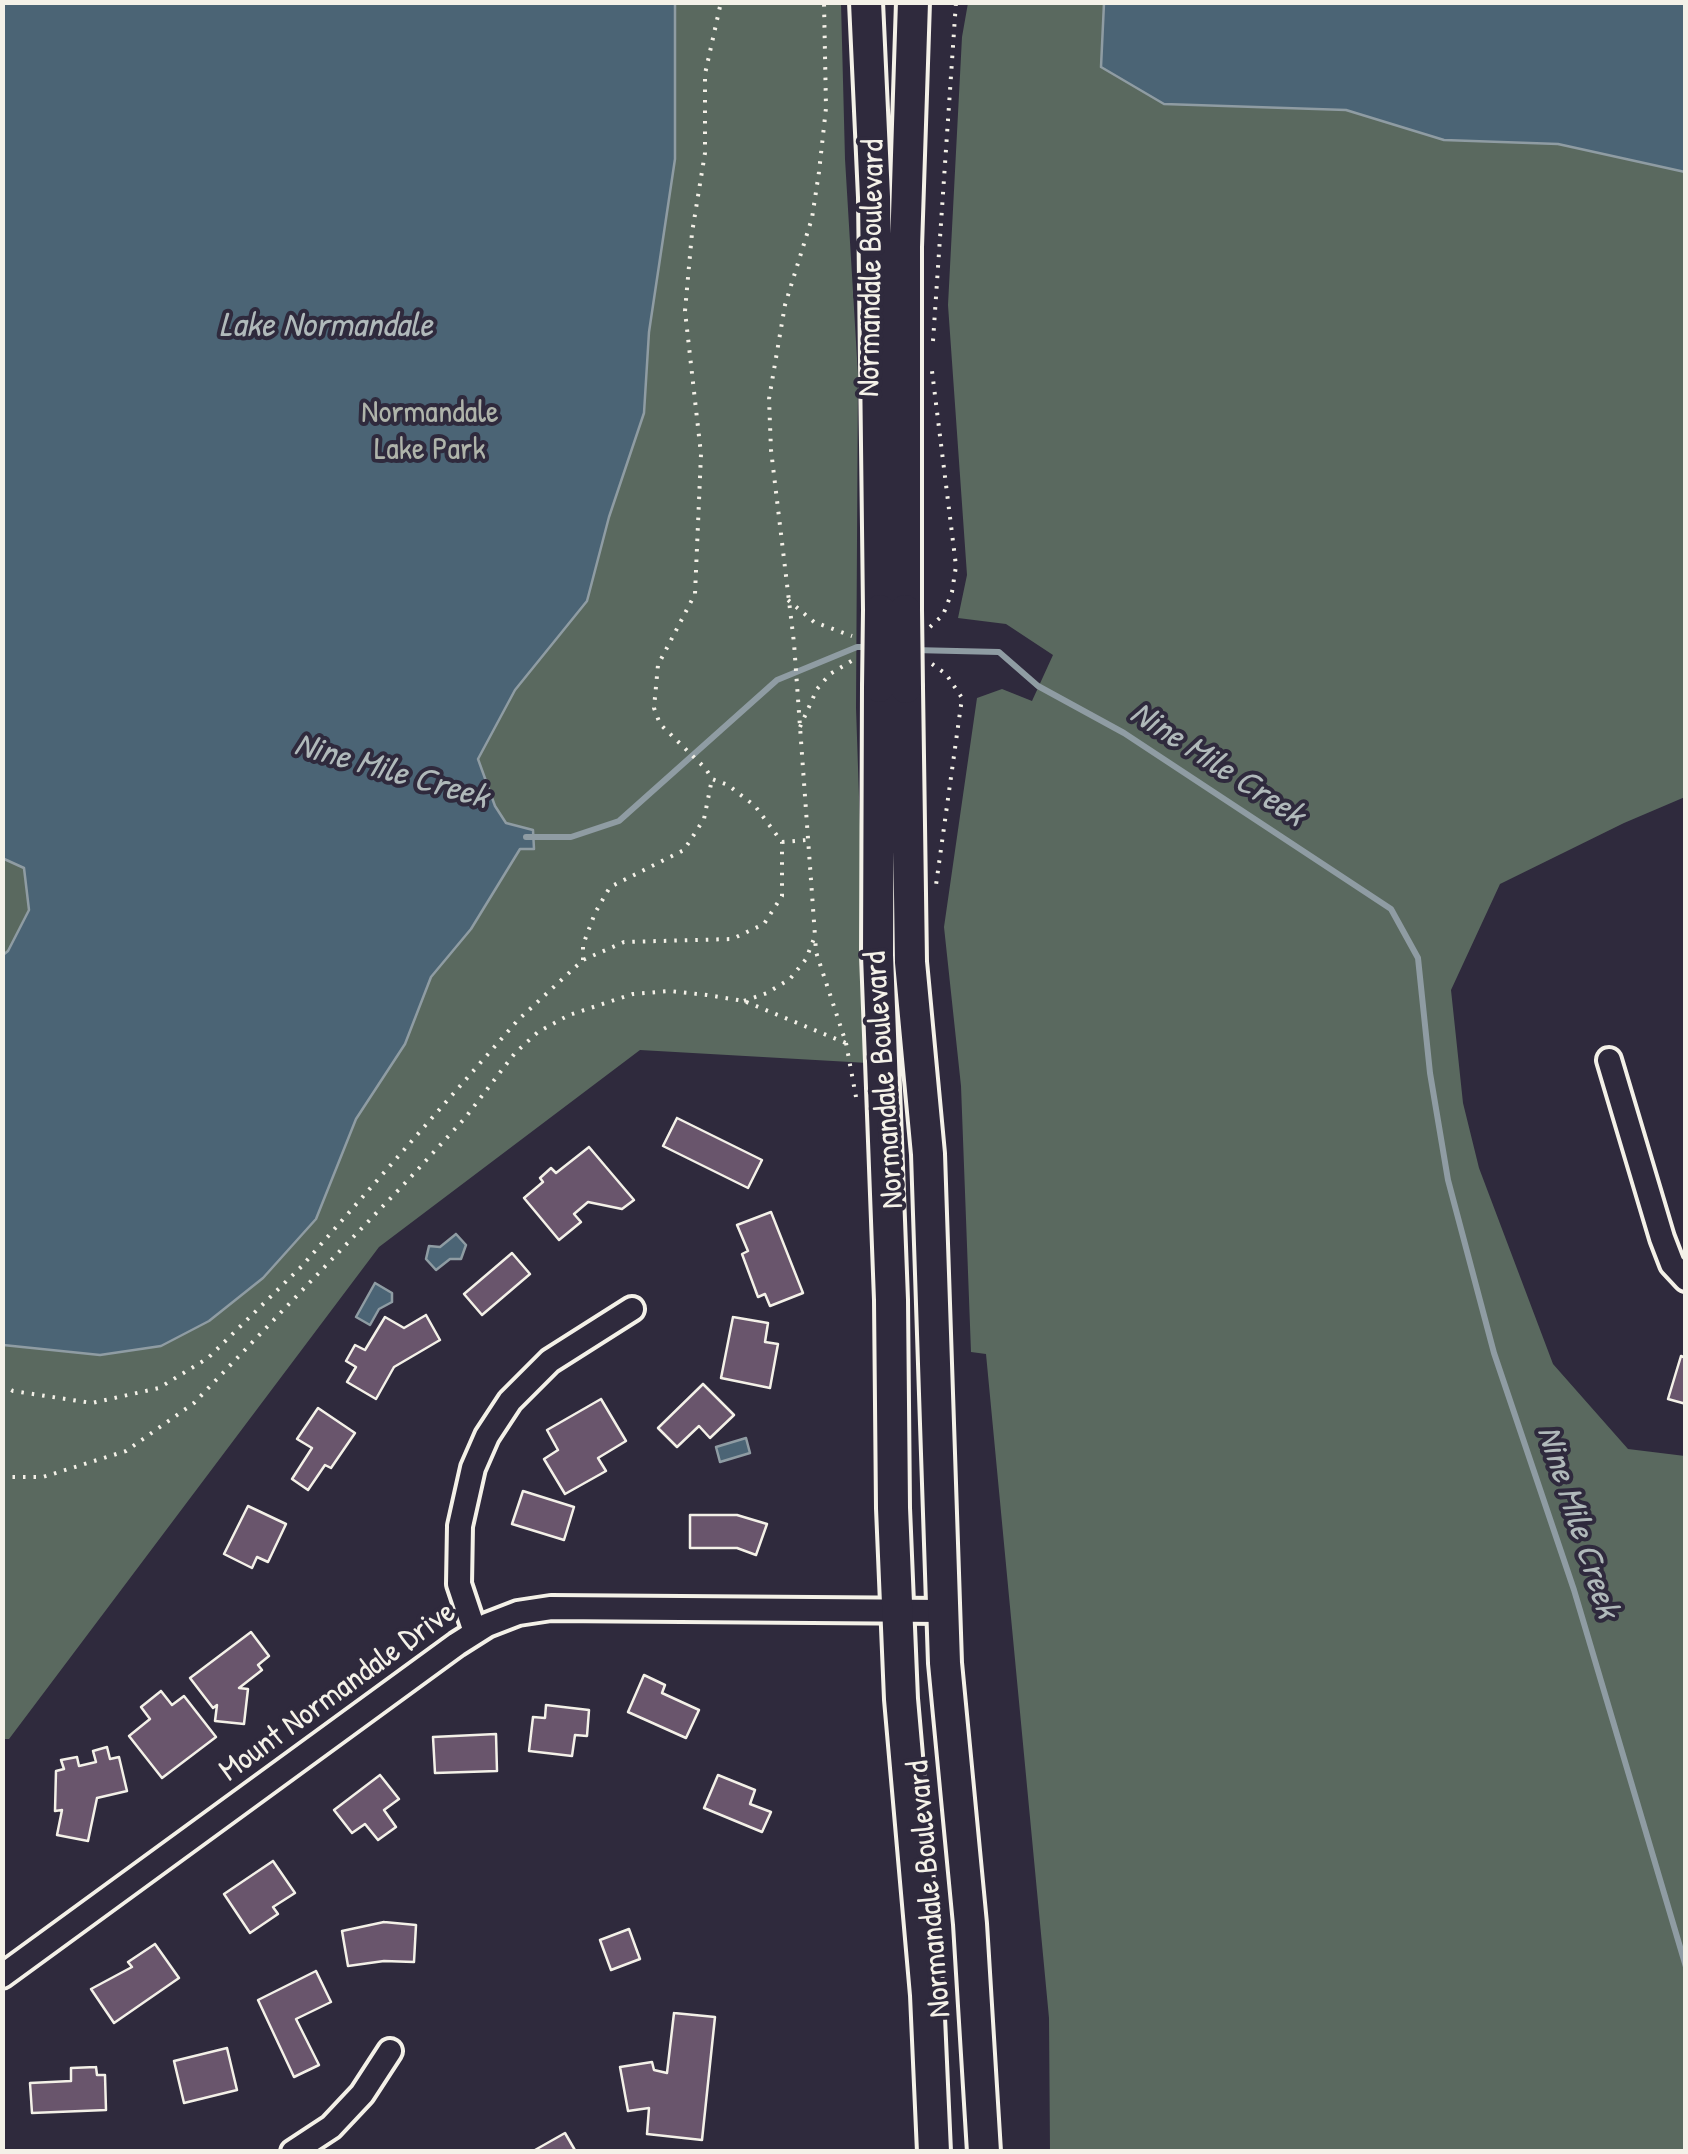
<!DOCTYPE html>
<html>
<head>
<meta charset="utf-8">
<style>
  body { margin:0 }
  #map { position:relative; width:1688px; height:2154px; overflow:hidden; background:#2f2a3d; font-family:"Patrick Hand",sans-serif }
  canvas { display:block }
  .frame { position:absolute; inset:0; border:5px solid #f4f1e8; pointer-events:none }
</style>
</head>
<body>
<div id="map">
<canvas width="1688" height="2154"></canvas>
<div class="frame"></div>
</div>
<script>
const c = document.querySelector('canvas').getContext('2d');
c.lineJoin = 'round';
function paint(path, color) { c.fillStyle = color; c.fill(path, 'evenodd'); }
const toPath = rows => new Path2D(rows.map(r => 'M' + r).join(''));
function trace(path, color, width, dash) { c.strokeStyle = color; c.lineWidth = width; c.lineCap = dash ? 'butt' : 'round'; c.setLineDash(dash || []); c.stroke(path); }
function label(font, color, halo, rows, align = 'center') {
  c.font = font + ' "Patrick Hand",sans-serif'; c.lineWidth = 8; c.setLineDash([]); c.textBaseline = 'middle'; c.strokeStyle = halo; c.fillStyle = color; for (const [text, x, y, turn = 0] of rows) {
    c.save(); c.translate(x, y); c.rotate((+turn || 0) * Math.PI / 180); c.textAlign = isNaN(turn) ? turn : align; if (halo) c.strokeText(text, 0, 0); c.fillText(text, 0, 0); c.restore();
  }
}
paint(toPath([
  [2,3,841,3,845,159,858,375,856,708,868,1063,640,1050,379,1247,9,1739,2,1739],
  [968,3,1104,3,1101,67,1164,104,1346,110,1444,140,1558,144,1685,172,1685,797,1624,823,1500,884,1451,990,1463,1103,1479,1168,1553,1364,1628,1449,1685,1456,1685,2151,1050,2151,1049,2018,986,1354,971,1352,961,1086,944,927,977,698,1002,689,1032,701,1053,655,1006,624,958,618,967,575,948,305,962,37]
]), '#5a695f');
const water = toPath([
  [2,3,675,3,675,159,649,332,644,413,609,517,587,601,515,690,478,759,495,806,506,823,533,830,534,849,520,849,471,929,431,977,405,1044,356,1119,316,1219,263,1278,209,1321,161,1346,100,1355,3,1345,3,955,8,951,29,910,24,868,2,858,2,3],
  [1104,3,1685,3,1685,172,1558,144,1444,140,1346,110,1164,104,1101,67,1104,3],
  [456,1234,466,1245,461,1259,450,1259,436,1270,426,1259,429,1246,440,1247,456,1234],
  [375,1283,392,1293,392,1302,379,1309,370,1325,356,1317,375,1283],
  [746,1438,750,1453,720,1462,716,1447,746,1438]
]);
paint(water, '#4b6475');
trace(water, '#8f9ca3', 2.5);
trace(toPath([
  [913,650,999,652,1038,686,1124,733,1391,909,1418,958,1430,1073,1448,1180,1494,1353,1574,1590,1686,1967],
  [526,837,571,837,619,821,777,680,857,647,870,647]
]), '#8f9ca3', 6);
const building = toPath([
  [677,1118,762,1160,748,1188,663,1146,677,1118],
  [589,1147,634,1200,622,1209,588,1202,574,1214,581,1222,559,1240,524,1198,543,1182,540,1178,551,1168,556,1173,589,1147],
  [771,1212,803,1293,770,1306,765,1294,758,1297,742,1254,748,1251,737,1225,771,1212],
  [512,1253,530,1274,482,1315,464,1294,512,1253],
  [426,1315,440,1340,394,1367,376,1399,347,1382,356,1367,346,1361,355,1345,365,1350,385,1317,404,1328,426,1315],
  [733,1317,768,1323,765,1342,778,1344,770,1388,721,1378,733,1317],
  [1681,1356,1686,1358,1686,1404,1668,1399,1681,1356],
  [703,1384,734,1415,710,1438,699,1426,677,1447,658,1428,703,1384],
  [601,1399,626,1441,598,1458,606,1471,565,1494,544,1459,558,1450,547,1430,601,1399],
  [318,1408,355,1433,331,1468,325,1465,308,1490,292,1479,312,1448,297,1439,318,1408],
  [523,1491,574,1507,564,1540,512,1524,523,1491],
  [248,1506,286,1524,268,1562,257,1557,252,1568,224,1554,248,1506],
  [690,1515,737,1515,767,1524,756,1555,737,1548,690,1548,690,1515],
  [251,1632,269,1656,258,1665,262,1670,239,1688,248,1689,244,1724,215,1721,217,1705,213,1708,190,1678,251,1632],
  [644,1675,665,1685,662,1693,699,1710,686,1738,628,1712,644,1675],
  [161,1691,172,1705,184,1696,216,1737,162,1778,129,1736,150,1719,141,1707,161,1691],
  [546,1705,589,1710,587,1736,575,1735,572,1756,529,1751,533,1717,545,1718,546,1705],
  [496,1734,497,1771,435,1773,433,1737,496,1734],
  [107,1747,110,1759,119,1757,127,1791,97,1798,88,1841,57,1835,62,1810,55,1811,56,1771,64,1769,61,1760,77,1757,79,1766,96,1762,93,1751,107,1747],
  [380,1775,399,1799,384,1810,396,1827,378,1840,365,1824,352,1833,334,1810,380,1775],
  [718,1775,755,1790,750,1804,771,1812,762,1832,704,1808,718,1775],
  [273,1861,295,1893,273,1907,278,1914,250,1933,224,1894,273,1861],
  [384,1922,416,1925,414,1962,384,1961,348,1966,342,1931,384,1922],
  [629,1929,640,1959,611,1970,600,1940,629,1929],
  [155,1944,179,1978,114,2023,91,1989,132,1967,128,1962,155,1944],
  [316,1971,331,2002,296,2019,319,2065,294,2077,258,2000,316,1971],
  [674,2013,715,2017,702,2140,647,2134,649,2108,628,2111,620,2067,652,2062,654,2070,667,2073,674,2013],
  [227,2048,237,2090,184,2103,174,2061,227,2048],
  [96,2067,97,2075,105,2075,106,2110,32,2113,30,2083,71,2081,71,2068,96,2067],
  [565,2133,576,2152,536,2152,535,2150,565,2133]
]);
paint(building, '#69556c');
trace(building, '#f4f1e8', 2.5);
const street = toPath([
  [1609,1060,1662,1238,1672,1264,1686,1279],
  [475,1632,459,1584,460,1526,473,1468,487,1436,510,1401,550,1361,632,1309],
  [2,1976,457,1644,487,1625,518,1613,551,1608,943,1611],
  [293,2152,331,2127,362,2094,390,2051]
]);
const secondary = toPath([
  [866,2,875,197,880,610],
  [905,610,905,247,913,2],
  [879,687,878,955,891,1300,893,1508,901,1699,927,1995,934,2152],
  [906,688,910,962,928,1154,945,1663,970,1924,984,2152]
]);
trace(street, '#f4f1e8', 30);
trace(secondary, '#f4f1e8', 38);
trace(toPath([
  [933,341,956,2],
  [788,600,814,622,852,636],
  [930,627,943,615,952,592,956,566,932,371],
  [932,664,946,674,962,698,936,885],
  [800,727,817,689,830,674,853,660],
  [782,842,807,840],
  [583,960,583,945,595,913,610,887,684,850,704,819,712,779],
  [744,1001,767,993,790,979,806,959,815,936,794,643,771,450,769,399,785,305,812,218,819,172,826,108,824,2],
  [846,1043,856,1097],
  [2,1385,13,1391,92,1403,159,1388,208,1358,302,1266,518,1020,583,960,624,942,732,939,764,924,782,896,782,842,755,806,728,785,712,779,706,769,660,724,654,708,658,665,695,594,701,454,685,311,692,233,705,153,705,74,721,2],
  [2,1477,43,1477,126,1451,194,1403,409,1179,465,1118,515,1053,538,1032,569,1015,633,994,670,991,707,995,744,1001,846,1043,816,952,815,936]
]), '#f4f1e8', 4, [2.5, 8]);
trace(street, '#2f2a3d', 22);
trace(secondary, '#2f2a3d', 30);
const secondaryBridge = toPath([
  [905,610,906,688],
  [879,687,880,610]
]);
trace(secondaryBridge, '#f4f1e8', 38, []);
trace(secondaryBridge, '#2f2a3d', 30);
label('32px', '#f4f1e8', '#2f2a3d', [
  ["Normandale Boulevard",872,268,-89],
  ["Normandale Boulevard",885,1080,-94],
  ["Mount Normandale Drive",338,1692,-36],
  ["Normandale Boulevard",930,1889,-95]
]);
label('32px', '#afb4aa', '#2f2a3d', [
  ["Normandale",430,413],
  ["Lake Park",430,450]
]);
label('italic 35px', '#b0b9ba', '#2f2a3d', [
  ["Lake Normandale",326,327],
  ["Nine Mile Creek",1217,765,33],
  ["Nine Mile Creek",391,772,16],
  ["Nine Mile Creek",1577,1522,72]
]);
</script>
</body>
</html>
